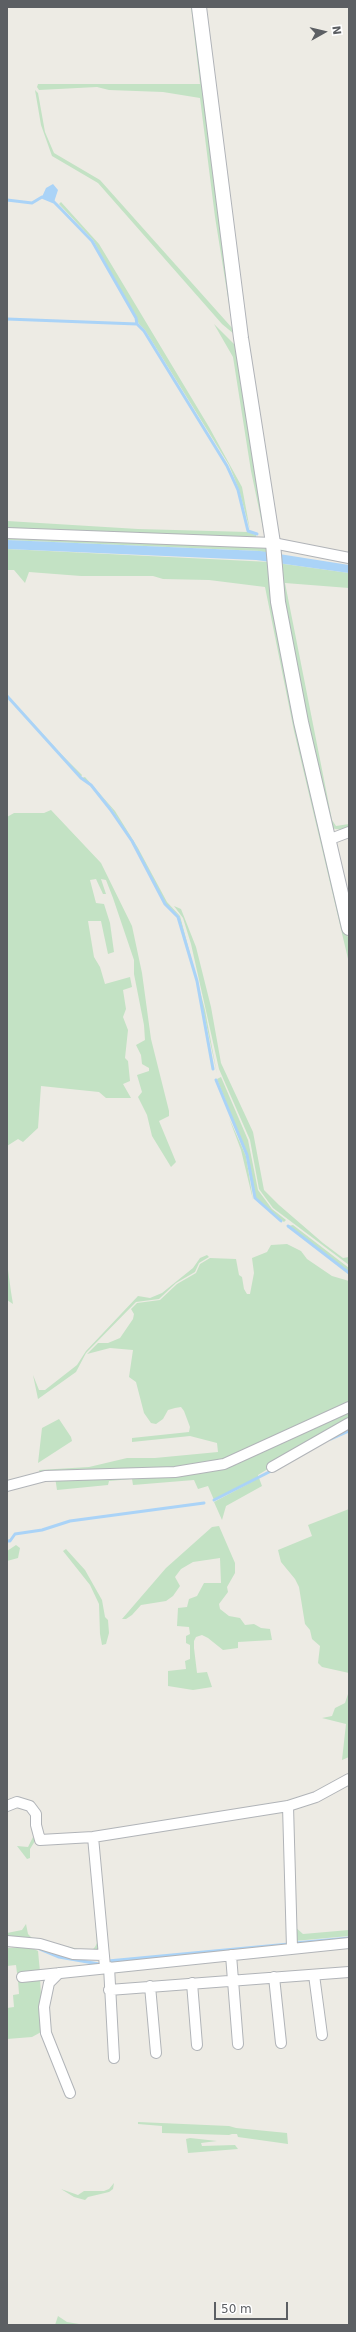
<!DOCTYPE html>
<html>
<head>
<meta charset="utf-8">
<style>
  body { margin:0 }
  #map { position:relative; width:356px; height:2332px; overflow:hidden; background:#edebe4; font-family:"DejaVu Sans",sans-serif }
  canvas { display:block }
  .frame { position:absolute; inset:0; border:8px solid #5c5f63; pointer-events:none }
  .north { position:absolute; left:304px; top:12px; width:40px; height:40px; -webkit-text-stroke:3px #fff; paint-order:stroke; rotate:82deg; font-size:11px; font-weight:700; line-height:16px; text-align:center; color:#5c5f63 }
  .north::after { content:''; display:block; margin:auto; width:14px; height:18px; background:#5c5f63; clip-path:polygon(50% 0,100% 100%,50% 72%,0 100%) }
  .scale { position:absolute; left:214px; top:2302px; width:74px; height:18px; box-sizing:border-box; border:2px solid #5c5f63; border-top:0; padding-left:5px; font-size:12px; line-height:14px; white-space:nowrap; color:#5c5f63; -webkit-text-stroke:3px #fff; paint-order:stroke }
</style>
</head>
<body>
<div id="map">
<canvas width="356" height="2332"></canvas>
<div class="frame"></div>
<div class="north">N</div>
<div class="scale">50 m</div>
</div>
<script>
const c = document.querySelector('canvas').getContext('2d');
c.lineJoin = 'round';
function paint(path, color) { c.fillStyle = color; c.fill(path, 'evenodd'); }
const toPath = rows => new Path2D(rows.map(r => 'M' + r).join(''));
function trace(path, color, width, dash) { c.strokeStyle = color; c.lineWidth = width; c.lineCap = dash ? 'butt' : 'round'; c.setLineDash(dash || []); c.stroke(path); }
paint(toPath([
  [191,7,196,7,234,334,222,324,98,183,52,156,41,125,35,90,38,93,45,132,54,153,100,180,233,329,215,217,200,98,163,92,109,90,97,87,39,90,37,87,38,84,200,84],
  [61,202,99,244,209,427,242,487,250,530,239,490,229,465,145,330,139,324,93,240,59,204],
  [214,324,237,347,265,538,251,471,233,357],
  [7,521,138,529,248,532,256,535,256,538,7,529],
  [7,536,267,547,269,554,260,551,7,540],
  [7,549,270,562,327,846,349,942,349,963,294,731,265,587,209,580,163,579,153,576,81,576,29,572,25,583,14,570,7,570],
  [277,563,349,573,349,588,285,583,332,820,336,826,349,824,349,828,342,830,330,828,303,720],
  [7,694,62,755,82,775,81,777],
  [85,777,115,811,138,848,167,902,180,916,205,1010,217,1074,197,981,179,916,166,904,132,840,111,808,91,784,82,778],
  [51,810,101,863,132,926,142,973,151,1039,169,1111,169,1116,159,1121,176,1162,171,1167,152,1136,147,1115,138,1097,142,1092,137,1075,149,1071,149,1068,142,1064,141,1055,136,1045,145,1040,144,1025,134,974,134,960,113,898,106,880,101,879,106,894,103,894,96,879,90,880,96,903,104,904,110,923,114,952,108,954,101,921,88,921,94,957,100,967,105,984,130,977,132,987,123,990,126,1009,123,1017,128,1030,125,1058,128,1061,130,1081,123,1084,131,1098,106,1098,99,1092,41,1086,38,1128,23,1142,18,1139,7,1146,7,817,14,813,44,813],
  [174,906,181,909,196,947,211,1007,221,1063,253,1132,264,1190,279,1205,323,1243,343,1258,349,1257,349,1265,273,1208,259,1189,250,1140,219,1069,191,944,183,918],
  [221,1077,248,1140,258,1190,272,1209,286,1220,284,1222,255,1198,247,1155,217,1079],
  [229,1118,246,1156,253,1200,241,1150],
  [293,1225,349,1268,349,1273,288,1226],
  [287,1244,301,1251,307,1259,332,1276,349,1281,349,1405,209,1465,41,1475,39,1470,89,1467,127,1458,155,1458,218,1452,217,1443,190,1436,132,1442,132,1438,189,1432,190,1427,184,1411,181,1407,175,1408,168,1410,163,1419,156,1424,151,1423,144,1413,136,1382,129,1377,133,1350,110,1348,87,1354,98,1343,108,1343,120,1338,133,1319,134,1314,131,1309,137,1303,160,1300,177,1284,196,1273,200,1264,210,1258,236,1259,239,1275,242,1277,244,1289,247,1294,250,1294,254,1273,252,1258,267,1252,271,1245],
  [207,1255,209,1257,199,1263,195,1272,176,1283,159,1299,136,1302,86,1353,76,1372,38,1399,33,1375,39,1390,45,1390,77,1365,86,1351,138,1296,150,1298,162,1293,193,1268,200,1258],
  [7,1262,11,1292,13,1304,7,1300],
  [349,1409,349,1422,271,1467,258,1475,258,1477,214,1500,208,1486,198,1489,194,1480,133,1485,132,1479,109,1481,108,1485,57,1490,55,1477,202,1470],
  [59,1419,71,1437,72,1441,38,1463,42,1428],
  [259,1478,262,1486,226,1506,222,1520,214,1502],
  [349,1509,349,1673,322,1667,318,1663,320,1646,312,1639,310,1630,305,1624,299,1587,295,1579,281,1562,278,1550,312,1536,308,1525],
  [219,1526,235,1563,235,1573,227,1587,228,1592,219,1604,220,1609,229,1616,240,1618,245,1625,254,1624,261,1628,270,1629,272,1640,238,1642,238,1648,223,1650,208,1638,202,1635,196,1637,194,1641,194,1648,197,1673,207,1672,212,1687,193,1690,168,1686,168,1671,186,1669,185,1661,190,1659,190,1645,186,1643,186,1636,190,1634,189,1627,177,1626,178,1608,187,1607,189,1599,197,1596,204,1583,221,1583,220,1558,193,1562,181,1569,175,1577,180,1586,173,1596,166,1601,141,1605,132,1615,126,1619,122,1619,166,1568,212,1527],
  [16,1545,20,1548,18,1558,7,1561,7,1551],
  [66,1549,85,1570,102,1600,105,1617,108,1620,109,1633,106,1644,102,1645,100,1634,99,1604,90,1585,63,1551],
  [349,1691,349,1757,342,1760,346,1724,322,1718,332,1716,335,1708,345,1703],
  [33,1837,35,1841,30,1849,30,1858,27,1859,17,1846,28,1847],
  [89,1840,100,1952,97,1954,7,1939,7,1933,22,1930,26,1924,28,1934,33,1939,78,1949,92,1950,95,1947,97,1943],
  [293,1925,303,1934,349,1930,349,1936,294,1941],
  [30,1947,38,1951,40,1972,17,1973,16,1965,7,1966,7,1948],
  [40,1978,43,2031,32,2037,7,2039,7,2008,14,2007,13,1995,19,1994,18,1980],
  [138,2122,229,2126,236,2128,287,2133,288,2144,238,2137,237,2134,232,2134,229,2135,162,2133,162,2126,138,2124],
  [190,2138,217,2141,201,2143,202,2146,235,2145,238,2149,188,2153,186,2139],
  [114,2183,113,2189,109,2192,88,2197,85,2200,74,2197,61,2189,78,2195,84,2191,104,2191,109,2189],
  [58,2316,67,2322,85,2325,55,2325]
]), '#c3e2c4');
paint(toPath([
  [53,184,58,190,54,202,42,197,46,188],
  [7,540,260,551,349,565,349,573,256,560,7,549]
]), '#aad3f7');
trace(toPath([
  [7,200,32,203,42,197,54,202,60,208,92,241,136,318,137,324],
  [7,319,137,324,144,331,227,466,238,490,248,531,257,534],
  [7,696,81,778,91,785,110,809,132,841,165,904,178,917,197,981,213,1069],
  [216,1080,247,1155,255,1198,281,1221],
  [288,1226,349,1273],
  [331,1439,349,1431],
  [214,1500,273,1470],
  [7,1541,10,1541,15,1534,42,1530,70,1521,204,1503],
  [295,1943,349,1938],
  [40,1949,59,1957,99,1964],
  [108,1961,289,1944]
]), '#aad3f7', 3);
const street = toPath([
  [7,533,273,543,349,558],
  [328,840,349,832],
  [272,1467,349,1423],
  [7,1486,45,1476,175,1472,224,1464,349,1407],
  [7,1806,17,1802,30,1806,36,1814,36,1825,40,1840,93,1837,288,1806,316,1797,349,1779],
  [288,1806,292,1948],
  [93,1837,105,1967],
  [7,1941,40,1944,73,1954,103,1955],
  [231,1955,238,2044],
  [109,1967,114,2058],
  [59,1973,49,1983,44,2007,46,2033,70,2093],
  [314,1975,322,2035],
  [22,1977,349,1943],
  [274,1977,281,2043],
  [192,1983,197,2045],
  [150,1986,156,2053],
  [109,1990,349,1972]
]);
const secondary = toPath([
  [199,7,241,338,273,543,278,602,301,722,349,928]
]);
trace(street, '#b1b4b8', 12);
trace(secondary, '#b0b3b8', 16);
trace(street, '#fff', 10);
trace(secondary, '#fff', 14);
</script>
</body>
</html>
